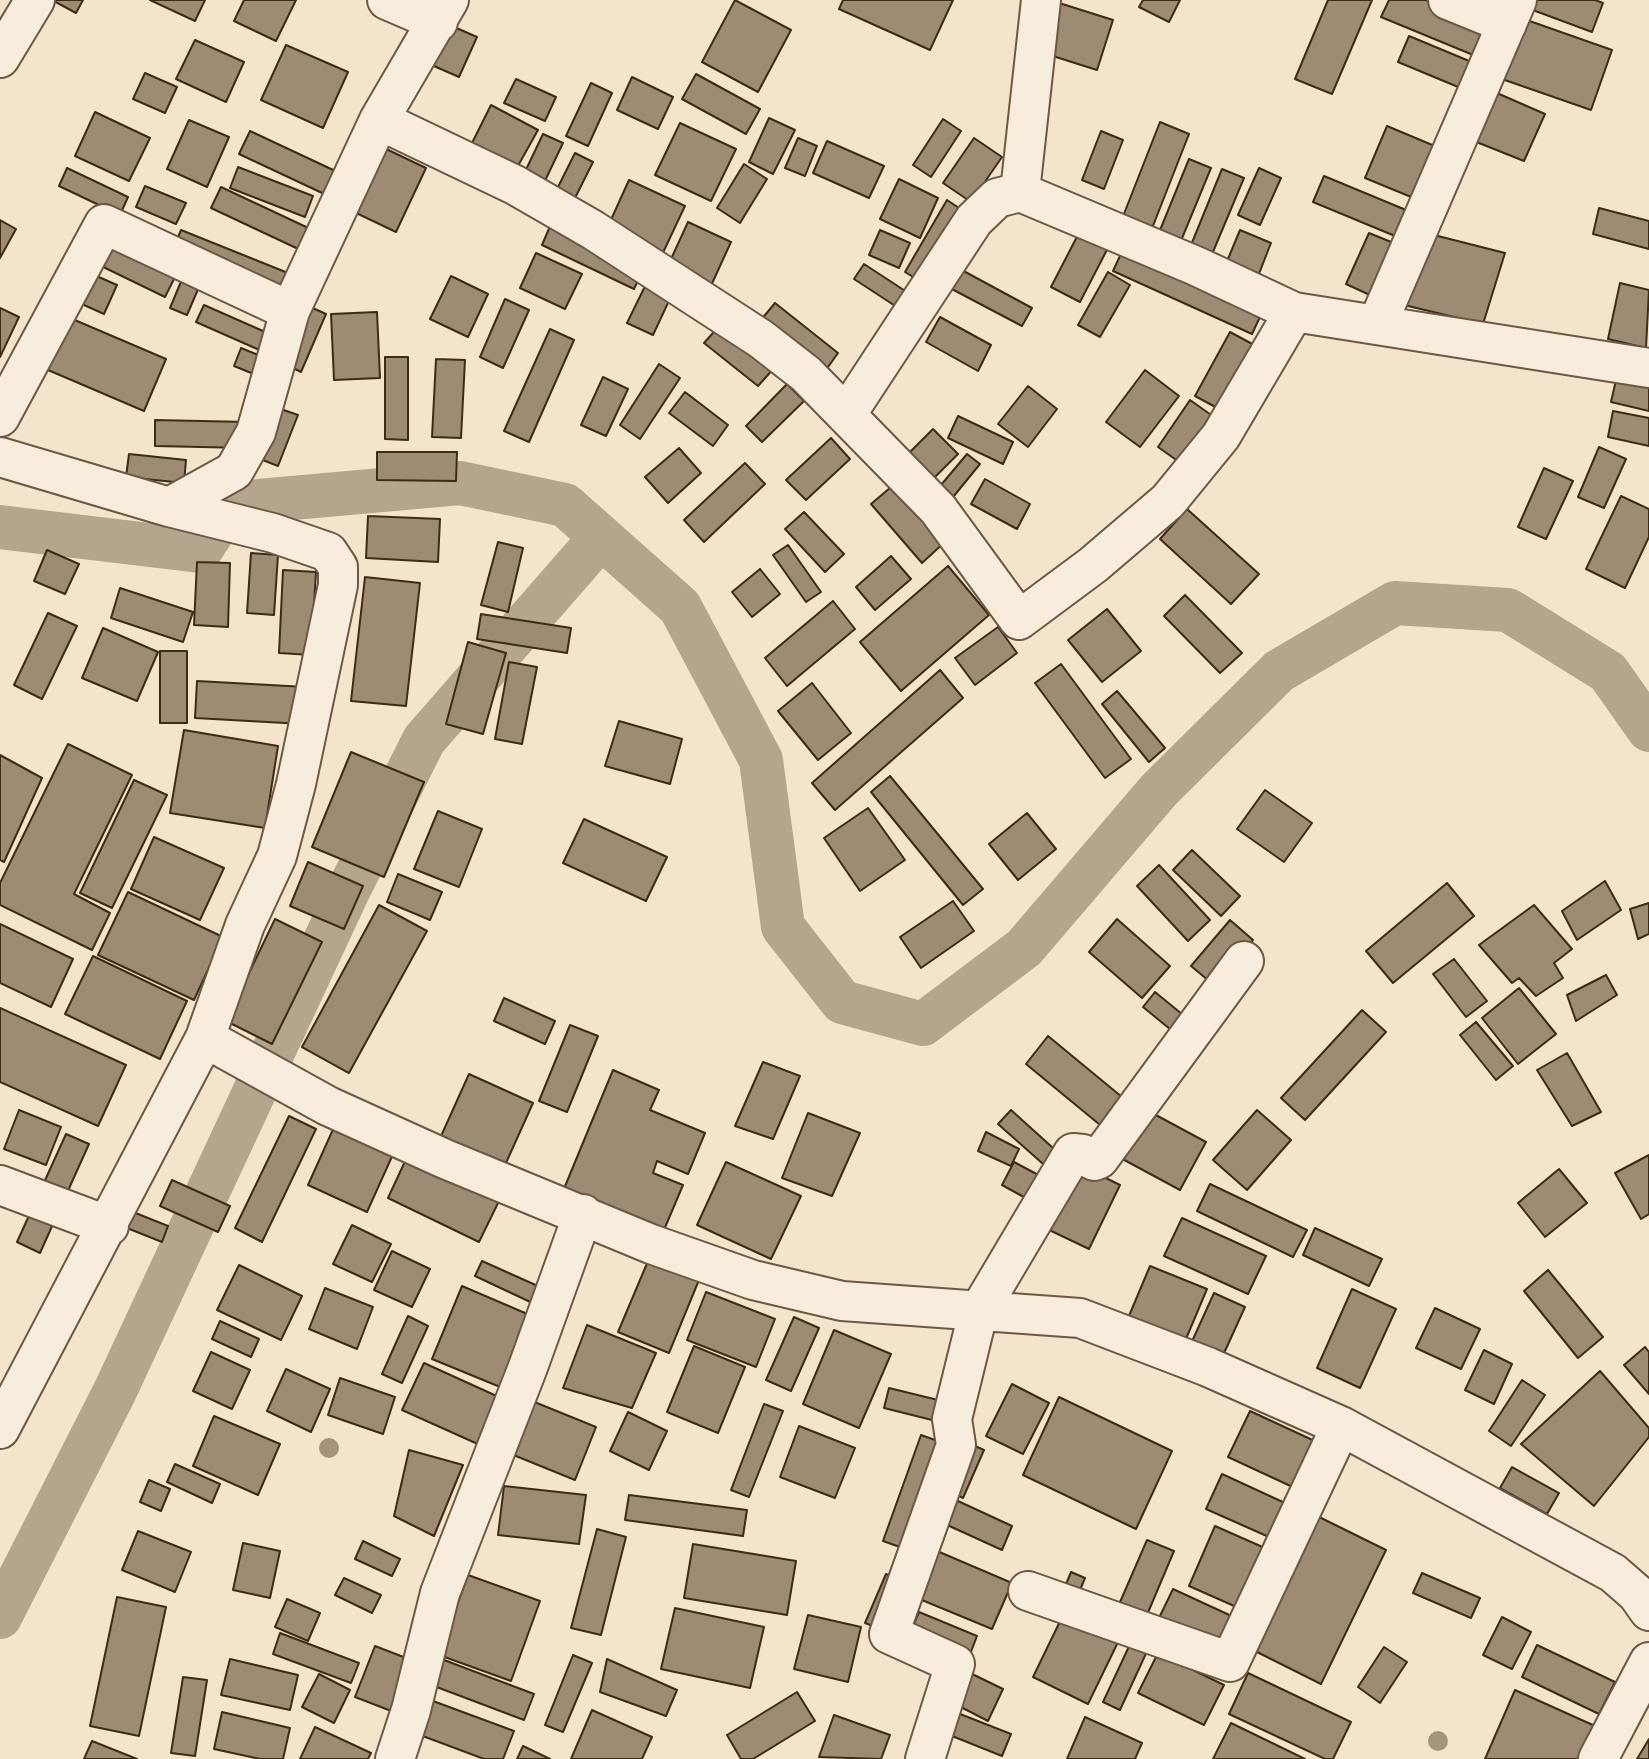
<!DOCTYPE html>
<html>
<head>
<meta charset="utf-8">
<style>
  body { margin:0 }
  canvas { display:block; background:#f4e4cb }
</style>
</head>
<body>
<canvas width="1649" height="1759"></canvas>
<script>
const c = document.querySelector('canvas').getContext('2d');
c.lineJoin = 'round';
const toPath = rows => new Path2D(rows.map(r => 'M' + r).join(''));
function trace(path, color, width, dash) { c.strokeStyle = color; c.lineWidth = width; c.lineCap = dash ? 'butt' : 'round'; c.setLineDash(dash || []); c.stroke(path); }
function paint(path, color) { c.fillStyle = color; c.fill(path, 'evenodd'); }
trace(toPath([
  [0,527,200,551,220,520,259,501,460,483,565,505,680,607,761,760,783,927,842,1002,923,1024,1024,948,1159,790,1279,671,1395,603,1508,610,1608,672,1649,730],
  [0,1617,115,1391,349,889,424,740,601,537]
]), '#b6a58d', 44);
const building = toPath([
  [52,0,83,0,76,13,52,0],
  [150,0,205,0,195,21,150,0],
  [244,0,296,0,276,41,234,21,244,0],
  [735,0,791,30,758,92,702,62,735,0],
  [843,0,953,0,930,50,839,9,843,0],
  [1143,0,1180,0,1169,22,1139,7,1143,0],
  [1328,0,1372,0,1332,94,1295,79,1328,0],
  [1389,0,1426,0,1490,27,1478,57,1381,17,1389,0],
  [1534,0,1595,0,1603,3,1592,32,1530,9,1534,0],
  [1056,2,1113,20,1097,70,1040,52,1056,2],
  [1521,18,1612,50,1591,110,1499,78,1521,18],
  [445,23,477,37,459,77,427,63,445,23],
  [1409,36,1474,63,1463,89,1398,62,1409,36],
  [195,40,244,62,226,102,176,79,195,40],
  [286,45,348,72,323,128,261,100,286,45],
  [145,73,177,87,165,113,133,99,145,73],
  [696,74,760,109,746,134,682,99,696,74],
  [632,77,673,97,658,129,617,110,632,77],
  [516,79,556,97,545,121,504,103,516,79],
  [591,83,612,93,588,146,566,136,591,83],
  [1490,90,1545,114,1524,161,1469,139,1490,90],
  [491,105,538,130,514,173,469,149,491,105],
  [95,112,150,138,129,181,75,156,95,112],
  [769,118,795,130,773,174,749,162,769,118],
  [943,119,961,131,931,177,913,165,943,119],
  [189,120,229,137,207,187,167,169,189,120],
  [1160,122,1189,134,1149,236,1120,224,1160,122],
  [680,123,736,149,711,201,655,175,680,123],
  [1387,126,1437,147,1416,199,1365,178,1387,126],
  [250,131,346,176,335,199,239,154,250,131],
  [1101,131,1123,140,1104,189,1082,180,1101,131],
  [543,134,563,143,543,185,523,176,543,134],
  [798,138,817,146,805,176,785,168,798,138],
  [974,138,1002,157,971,202,943,183,974,138],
  [827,141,884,166,869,198,813,173,827,141],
  [382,147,426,168,396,232,352,211,382,147],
  [575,153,593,162,572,204,554,195,575,153],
  [1189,159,1211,168,1178,248,1156,240,1189,159],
  [744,164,767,179,740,223,717,208,744,164],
  [238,167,313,196,305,217,230,188,238,167],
  [67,168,128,197,120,215,59,186,67,168],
  [1259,168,1281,178,1260,225,1238,215,1259,168],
  [1222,169,1244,178,1210,259,1189,250,1222,169],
  [1324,176,1406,210,1395,236,1313,202,1324,176],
  [899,179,938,198,920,238,880,219,899,179],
  [629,180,685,206,660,259,605,233,629,180],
  [145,186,186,203,176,224,136,207,145,186],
  [221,187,319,233,309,254,211,208,221,187],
  [947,200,965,212,923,283,905,272,947,200],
  [1599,208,1649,221,1649,249,1593,234,1599,208],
  [0,220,16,229,0,258,0,220],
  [688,222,731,242,709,290,666,270,688,222],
  [551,224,644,268,634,289,542,245,551,224],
  [1082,227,1111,242,1080,302,1051,287,1082,227],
  [181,230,293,275,283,299,171,254,181,230],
  [880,230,910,243,899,268,869,255,880,230],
  [1240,230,1271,243,1255,284,1223,271,1240,230],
  [1369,233,1396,244,1372,296,1346,284,1369,233],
  [1430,234,1505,253,1483,324,1404,305,1430,234],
  [105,235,178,271,165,297,93,262,105,235],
  [1126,243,1265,306,1252,334,1113,271,1126,243],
  [536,253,582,274,565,309,520,288,536,253],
  [864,264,916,298,906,313,854,279,864,264],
  [958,268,1032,308,1022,326,948,287,958,268],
  [85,271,117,285,104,314,73,300,85,271],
  [185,272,202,280,187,315,170,308,185,272],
  [1108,272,1130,285,1100,337,1078,325,1108,272],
  [451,276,488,294,468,337,430,319,451,276],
  [649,278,674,290,653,335,627,323,649,278],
  [1620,283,1649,290,1646,348,1608,339,1620,283],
  [505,299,529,310,503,368,480,357,505,299],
  [775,303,838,353,821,377,756,326,775,303],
  [204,305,272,335,264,352,196,322,204,305],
  [306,305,326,314,301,372,281,362,306,305],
  [0,308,19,317,0,357,0,308],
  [377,312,380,378,334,380,331,314,377,312],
  [940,317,991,345,978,371,926,342,940,317],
  [70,318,166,359,144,411,48,370,70,318],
  [721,324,775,367,758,386,704,343,721,324],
  [550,329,574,340,529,442,504,431,550,329],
  [1230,332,1256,346,1221,410,1195,396,1230,332],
  [241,348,273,361,266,379,234,366,241,348],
  [385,357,408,357,408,440,385,439,385,357],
  [436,359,465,360,461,438,432,437,436,359],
  [659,364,680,378,640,439,620,425,659,364],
  [1145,370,1179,396,1140,447,1106,422,1145,370],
  [1618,371,1649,378,1649,411,1611,402,1618,371],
  [603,377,628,389,606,436,581,425,603,377],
  [787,384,804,401,762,442,746,426,787,384],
  [1028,386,1057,409,1028,447,998,424,1028,386],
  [685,392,728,425,713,446,669,413,685,392],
  [1190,400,1214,417,1182,464,1158,447,1190,400],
  [275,407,298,415,278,466,255,457,275,407],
  [1613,411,1649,418,1649,446,1608,437,1613,411],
  [958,416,1013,442,1003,464,948,438,958,416],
  [155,420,247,422,246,448,155,446,155,420],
  [933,429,958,454,927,485,902,460,933,429],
  [831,438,850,459,806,500,786,480,831,438],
  [1599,447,1626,459,1604,508,1578,497,1599,447],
  [679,448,701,473,668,503,645,477,679,448],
  [377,452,457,452,456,481,377,480,377,452],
  [129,454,186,460,184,483,126,477,129,454],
  [967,454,980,464,949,502,936,491,967,454],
  [745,463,765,484,704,542,684,520,745,463],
  [1544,468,1573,481,1546,539,1518,527,1544,468],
  [985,479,1030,504,1017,529,971,504,985,479],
  [897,482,947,540,922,563,871,504,897,482],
  [1621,496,1649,509,1649,537,1625,588,1586,569,1621,496],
  [1187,509,1259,574,1231,604,1160,539,1187,509],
  [804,512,844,554,825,572,785,529,804,512],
  [368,516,440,519,438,562,366,558,368,516],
  [498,542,523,548,508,612,481,605,498,542],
  [788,545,821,592,806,602,773,555,788,545],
  [47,550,79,564,65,594,34,581,47,550],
  [251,553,278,555,274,615,247,613,251,553],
  [891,556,911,579,875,610,856,587,891,556],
  [197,562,230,563,228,627,194,625,197,562],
  [948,566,989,615,901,691,860,642,948,566],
  [760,569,780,594,752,617,732,592,760,569],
  [283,570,316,572,311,655,279,653,283,570],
  [365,577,420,583,406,706,351,701,365,577],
  [120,588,193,612,183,642,111,618,120,588],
  [1185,595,1242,653,1220,673,1164,616,1185,595],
  [833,601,855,629,787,686,765,658,833,601],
  [1107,609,1141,651,1102,682,1068,640,1107,609],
  [48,613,77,626,42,699,14,685,48,613],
  [481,614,571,628,567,653,477,639,481,614],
  [998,627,1017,653,975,685,955,658,998,627],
  [103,628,158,652,137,701,82,678,103,628],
  [468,642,506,653,483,734,446,724,468,642],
  [160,651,187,651,187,723,160,723,160,651],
  [509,662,537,667,522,744,495,739,509,662],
  [1061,664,1131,759,1105,778,1035,683,1061,664],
  [940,670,963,698,835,810,812,783,940,670],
  [197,681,306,687,303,724,195,718,197,681],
  [812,683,851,733,818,760,778,711,812,683],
  [1117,691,1165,748,1149,762,1102,704,1117,691],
  [619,721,682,739,670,784,605,766,619,721],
  [184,730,278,746,265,828,170,813,184,730],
  [68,744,132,775,74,894,110,913,92,950,0,905,0,883,68,744],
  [351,752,424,782,384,877,312,847,351,752],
  [0,755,42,778,4,862,0,860,0,755],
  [890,776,983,889,963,905,871,792,890,776],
  [134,780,167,795,112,908,80,893,134,780],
  [1265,790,1312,823,1284,862,1237,829,1265,790],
  [868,808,905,860,860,891,824,838,868,808],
  [438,811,482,829,459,887,414,869,438,811],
  [1027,813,1056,849,1018,880,989,844,1027,813],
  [584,819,667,857,646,901,563,863,584,819],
  [154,837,224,868,200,920,131,889,154,837],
  [1192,850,1240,896,1221,916,1173,870,1192,850],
  [308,862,363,886,344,929,290,906,308,862],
  [1159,865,1210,920,1188,941,1137,886,1159,865],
  [398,874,442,892,430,920,387,902,398,874],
  [1605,881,1621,910,1577,940,1562,911,1605,881],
  [1447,883,1474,916,1393,983,1366,951,1447,883],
  [128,892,223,937,194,1000,98,955,128,892],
  [953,901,974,931,921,968,900,937,953,901],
  [1649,903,1649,934,1638,939,1630,909,1649,903],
  [379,905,427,931,349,1073,302,1047,379,905],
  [1534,905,1572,949,1554,963,1563,978,1536,996,1519,978,1512,983,1479,945,1534,905],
  [275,919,322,942,272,1044,226,1021,275,919],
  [1117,919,1170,966,1142,998,1089,952,1117,919],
  [1230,920,1253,940,1215,986,1191,966,1230,920],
  [0,924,73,959,51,1007,0,983,0,924],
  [93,956,187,1001,160,1059,65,1014,93,956],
  [1454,959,1487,1001,1466,1017,1433,974,1454,959],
  [1606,975,1617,995,1576,1021,1567,995,1606,975],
  [1519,988,1556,1034,1518,1064,1482,1018,1519,988],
  [1155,992,1188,1019,1176,1034,1143,1007,1155,992],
  [504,998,555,1021,545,1044,494,1021,504,998],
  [0,1008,126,1065,98,1126,0,1082,0,1008],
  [1362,1010,1386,1032,1305,1120,1281,1098,1362,1010],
  [1476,1022,1513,1066,1496,1080,1460,1035,1476,1022],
  [570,1025,598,1036,567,1112,539,1101,570,1025],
  [1048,1036,1128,1102,1105,1129,1026,1064,1048,1036],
  [1567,1053,1601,1112,1572,1126,1537,1070,1567,1053],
  [763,1062,800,1076,773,1139,735,1126,763,1062],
  [613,1070,659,1090,650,1110,705,1133,688,1174,657,1161,653,1173,683,1185,661,1237,561,1196,613,1070],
  [469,1074,533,1103,501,1174,437,1145,469,1074],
  [1141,1107,1206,1142,1180,1190,1115,1155,1141,1107],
  [19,1110,61,1127,46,1165,4,1149,19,1110],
  [1011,1110,1063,1157,1051,1171,998,1124,1011,1110],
  [1257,1110,1291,1140,1247,1190,1213,1160,1257,1110],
  [808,1113,860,1133,832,1196,782,1178,808,1113],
  [289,1116,316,1129,262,1242,235,1228,289,1116],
  [335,1125,394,1152,367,1212,308,1185,335,1125],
  [986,1132,1019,1149,1011,1166,978,1151,986,1132],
  [66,1134,89,1144,40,1253,17,1242,66,1134],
  [1649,1155,1649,1214,1641,1219,1615,1173,1649,1155],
  [407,1157,499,1201,479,1242,388,1198,407,1157],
  [726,1162,801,1196,771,1259,697,1225,726,1162],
  [1014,1162,1044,1178,1031,1201,1002,1185,1014,1162],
  [1073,1162,1120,1185,1089,1249,1043,1227,1073,1162],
  [1559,1169,1587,1203,1545,1237,1518,1203,1559,1169],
  [172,1180,230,1206,218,1232,160,1206,172,1180],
  [1210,1184,1307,1230,1293,1257,1197,1211,1210,1184],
  [133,1212,168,1226,162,1242,127,1228,133,1212],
  [1182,1218,1266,1256,1248,1294,1164,1256,1182,1218],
  [352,1225,391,1244,372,1282,333,1264,352,1225],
  [1315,1228,1382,1259,1369,1286,1303,1255,1315,1228],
  [392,1251,430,1269,412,1307,374,1290,392,1251],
  [651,1254,701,1275,669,1353,618,1332,651,1254],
  [482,1261,549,1291,541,1307,475,1276,482,1261],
  [239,1265,302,1296,281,1340,217,1310,239,1265],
  [1150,1266,1207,1289,1183,1346,1126,1323,1150,1266],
  [1548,1270,1603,1337,1578,1358,1524,1291,1548,1270],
  [462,1286,539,1319,510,1391,432,1359,462,1286],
  [325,1288,373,1307,357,1349,309,1329,325,1288],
  [1352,1289,1396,1309,1360,1388,1317,1368,1352,1289],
  [706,1292,775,1319,756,1367,687,1340,706,1292],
  [1214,1293,1245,1307,1220,1362,1189,1348,1214,1293],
  [1435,1308,1480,1329,1461,1369,1416,1348,1435,1308],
  [408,1316,428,1326,402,1383,382,1374,408,1316],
  [794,1317,819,1328,791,1391,766,1380,794,1317],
  [220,1321,259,1339,251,1357,212,1339,220,1321],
  [587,1325,656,1353,632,1408,563,1388,587,1325],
  [834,1330,891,1354,859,1428,803,1404,834,1330],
  [694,1346,745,1367,718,1433,667,1412,694,1346],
  [1645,1347,1649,1352,1649,1394,1624,1365,1645,1347],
  [1484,1350,1512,1364,1494,1404,1465,1390,1484,1350],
  [211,1352,250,1370,232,1409,193,1391,211,1352],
  [424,1363,501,1398,480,1445,402,1410,424,1363],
  [286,1369,330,1389,311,1432,267,1411,286,1369],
  [1600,1371,1649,1428,1649,1437,1594,1506,1521,1444,1600,1371],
  [340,1378,395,1397,383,1434,328,1415,340,1378],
  [1522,1380,1545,1395,1511,1446,1489,1431,1522,1380],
  [1012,1384,1049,1403,1023,1454,986,1436,1012,1384],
  [889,1388,938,1400,932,1420,884,1408,889,1388],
  [1059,1397,1172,1451,1136,1529,1023,1475,1059,1397],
  [532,1401,596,1427,575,1480,511,1454,532,1401],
  [764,1404,783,1411,749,1497,731,1490,764,1404],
  [1250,1411,1319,1443,1297,1489,1228,1457,1250,1411],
  [628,1412,667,1431,649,1470,610,1451,628,1412],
  [214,1416,280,1444,258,1495,193,1466,214,1416],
  [799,1426,855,1448,835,1498,780,1477,799,1426],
  [921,1435,949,1445,911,1551,883,1541,921,1435],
  [966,1442,984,1450,963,1498,945,1489,966,1442],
  [409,1450,463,1465,434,1536,394,1516,409,1450],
  [175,1464,220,1484,212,1503,167,1482,175,1464],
  [1512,1467,1559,1493,1547,1514,1500,1488,1512,1467],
  [1222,1474,1285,1503,1269,1537,1206,1509,1222,1474],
  [149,1480,170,1489,161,1511,140,1502,149,1480],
  [504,1486,586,1495,579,1544,498,1535,504,1486],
  [629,1495,747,1510,743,1536,625,1520,629,1495],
  [945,1495,1012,1526,1002,1550,934,1519,945,1495],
  [1307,1511,1386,1550,1321,1684,1241,1644,1307,1511],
  [1215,1526,1267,1549,1241,1609,1189,1586,1215,1526],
  [597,1529,626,1537,601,1635,571,1628,597,1529],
  [138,1531,191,1552,175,1592,122,1570,138,1531],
  [1147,1540,1174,1551,1144,1622,1117,1609,1147,1540],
  [363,1541,400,1559,392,1576,355,1559,363,1541],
  [243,1543,280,1551,270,1598,233,1590,243,1543],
  [693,1544,796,1561,787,1615,684,1598,693,1544],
  [937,1551,1012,1583,992,1629,917,1598,937,1551],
  [1071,1572,1085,1578,1076,1600,1062,1594,1071,1572],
  [1422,1573,1480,1598,1471,1618,1413,1593,1422,1573],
  [886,1574,901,1581,881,1629,865,1623,886,1574],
  [468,1575,540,1601,511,1681,439,1655,468,1575],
  [344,1578,381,1595,372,1613,335,1595,344,1578],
  [1173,1589,1238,1619,1224,1649,1159,1618,1173,1589],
  [117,1597,166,1607,139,1736,90,1726,117,1597],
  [287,1599,320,1613,308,1641,275,1627,287,1599],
  [675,1608,764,1627,750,1688,661,1669,675,1608],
  [1065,1611,1120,1638,1088,1704,1033,1677,1065,1611],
  [919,1612,977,1636,969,1657,910,1633,919,1612],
  [808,1615,861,1627,848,1682,794,1669,808,1615],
  [1502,1617,1531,1632,1512,1669,1483,1655,1502,1617],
  [280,1633,359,1663,351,1683,273,1654,280,1633],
  [1132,1640,1149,1647,1120,1710,1103,1702,1132,1640],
  [1537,1645,1615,1682,1599,1714,1522,1677,1537,1645],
  [375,1646,419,1663,399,1714,355,1697,375,1646],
  [1384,1647,1407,1662,1380,1703,1358,1687,1384,1647],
  [1158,1653,1224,1685,1204,1725,1138,1693,1158,1653],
  [573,1655,592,1663,563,1732,545,1725,573,1655],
  [230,1659,298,1675,290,1710,221,1695,230,1659],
  [607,1659,677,1690,666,1716,600,1692,607,1659],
  [444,1660,534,1694,524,1720,434,1686,444,1660],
  [968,1672,1003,1689,988,1721,953,1703,968,1672],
  [1248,1673,1351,1722,1333,1759,1325,1759,1229,1714,1248,1673],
  [319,1674,350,1690,334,1723,302,1707,319,1674],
  [183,1677,207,1680,195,1756,171,1753,183,1677],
  [1515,1690,1595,1726,1580,1759,1485,1759,1515,1690],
  [797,1692,815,1721,753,1759,741,1759,727,1735,797,1692],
  [433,1701,514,1731,503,1759,484,1759,420,1735,433,1701],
  [592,1710,652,1737,642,1759,571,1759,592,1710],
  [222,1712,290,1728,283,1759,260,1759,214,1749,222,1712],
  [960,1714,1011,1734,1002,1756,952,1736,960,1714],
  [834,1715,890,1735,881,1759,819,1757,834,1715],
  [1085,1717,1142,1743,1135,1759,1067,1759,1085,1717],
  [1231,1723,1305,1759,1213,1759,1231,1723],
  [315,1727,371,1753,368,1759,300,1759,315,1727],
  [1649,1739,1649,1759,1637,1759,1649,1739],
  [92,1741,137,1759,84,1759,92,1741],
  [523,1746,550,1759,517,1759,523,1746]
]);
paint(building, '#9d8b74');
trace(building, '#3f2a16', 2);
const minor = toPath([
  [387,0,438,22],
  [1448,0,1507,24],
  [0,58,35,0],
  [379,120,449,0],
  [1020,192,1041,0],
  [1377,325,1517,0],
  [846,415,974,220,997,198,1020,192,1196,266,1294,312,1649,368],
  [0,417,104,224,290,311],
  [0,457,169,507,273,533,328,552,338,567,338,585,296,784,277,856,245,925,205,1038,0,1429],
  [169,507,234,471,256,432,290,311,379,120,515,185,593,230,761,339,806,374,938,509,1019,620,1093,565,1168,501,1221,436,1294,312],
  [205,1038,328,1106,445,1159,651,1244,753,1280,842,1301,1080,1318,1208,1367,1341,1426,1613,1573,1637,1594,1649,1611],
  [0,1185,109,1226],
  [1028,1591,1230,1662,1341,1426],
  [395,1759,411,1710,440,1593,528,1367,583,1214],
  [925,1759,955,1664,889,1634,956,1445,952,1419,978,1313,1073,1153,1083,1154,1094,1161,1099,1159,1244,961],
  [1598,1759,1649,1662]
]);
trace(minor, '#6c5843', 42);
trace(minor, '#f8eddd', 38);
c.fillStyle = '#a5937c';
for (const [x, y] of [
  [329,1448],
  [1438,1741]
]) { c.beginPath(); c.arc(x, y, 10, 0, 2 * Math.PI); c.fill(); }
</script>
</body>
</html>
